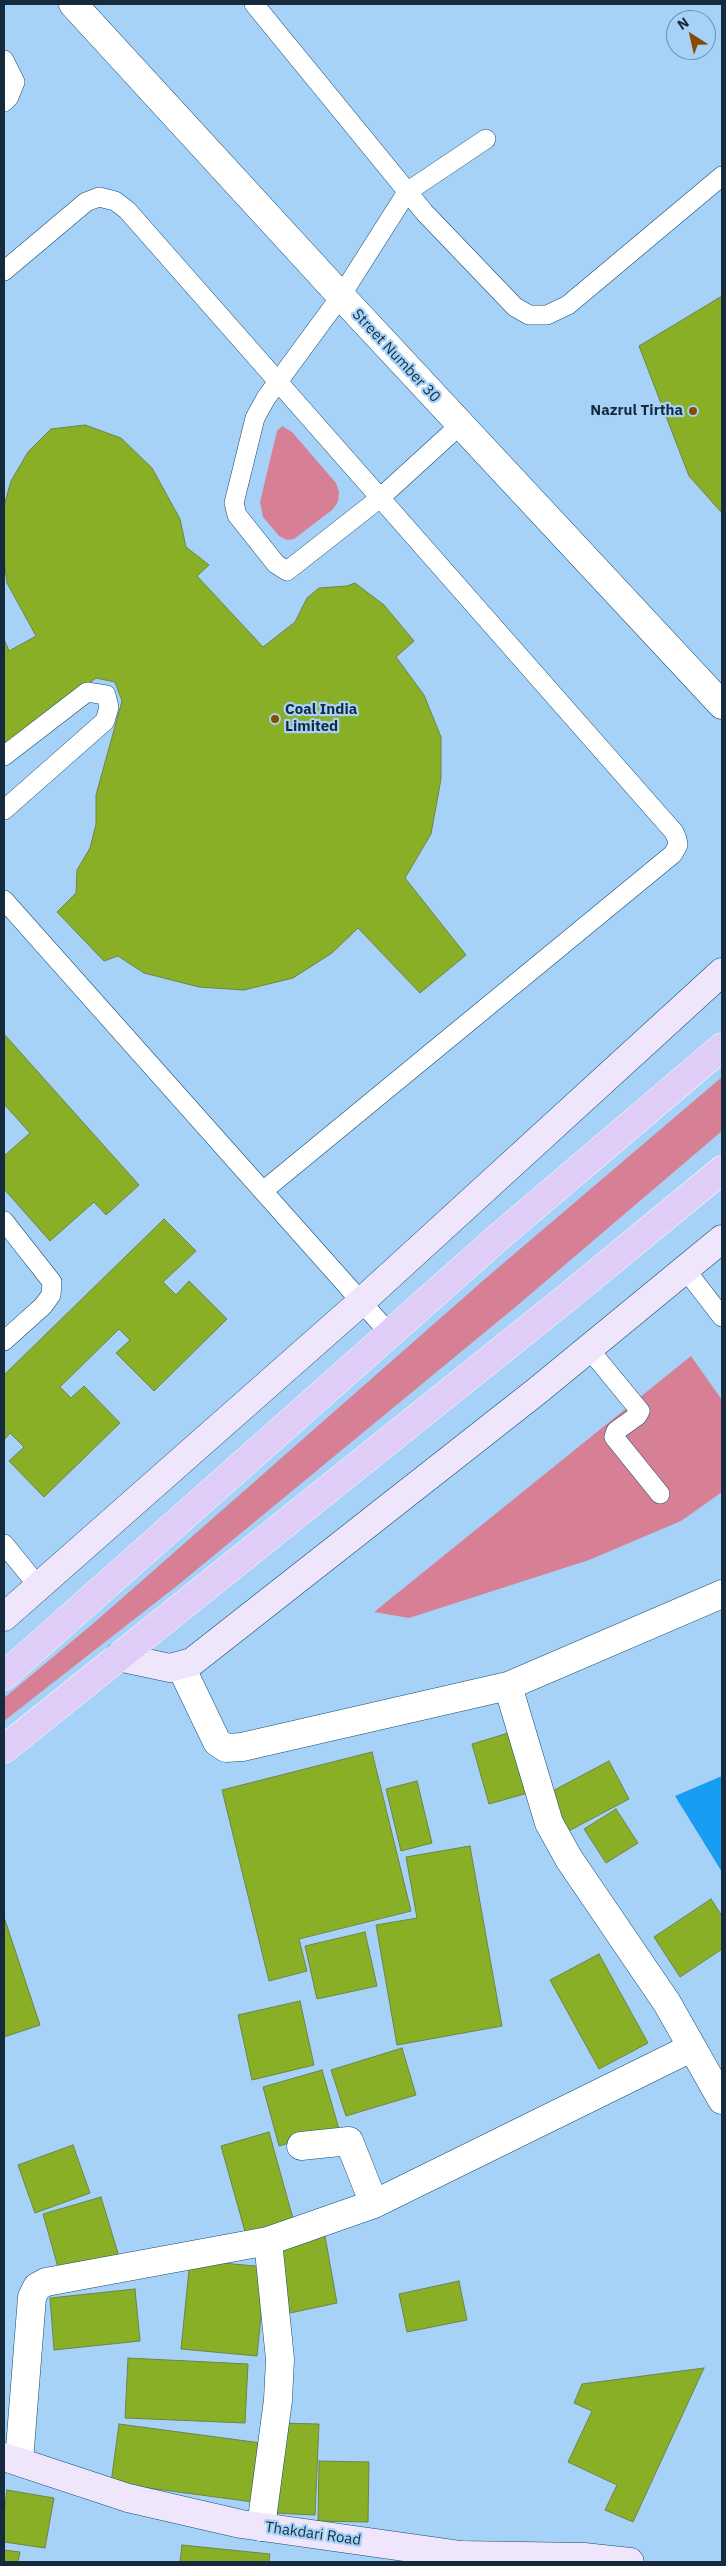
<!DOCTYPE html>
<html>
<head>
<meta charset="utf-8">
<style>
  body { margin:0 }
  #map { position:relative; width:726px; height:2566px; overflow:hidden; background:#a7d2f7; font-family:"IBM Plex Sans",sans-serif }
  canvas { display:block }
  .frame { position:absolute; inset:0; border:5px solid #152b3d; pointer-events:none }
  .north { position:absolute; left:666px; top:10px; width:50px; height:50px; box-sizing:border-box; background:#a7d2f7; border:1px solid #6d8fad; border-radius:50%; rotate:325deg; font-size:14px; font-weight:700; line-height:20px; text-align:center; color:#152b3d }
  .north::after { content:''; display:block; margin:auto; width:18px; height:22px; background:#854c00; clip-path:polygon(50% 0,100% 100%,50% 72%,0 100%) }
</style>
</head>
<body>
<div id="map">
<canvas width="726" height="2566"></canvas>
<div class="frame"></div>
<div class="north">N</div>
</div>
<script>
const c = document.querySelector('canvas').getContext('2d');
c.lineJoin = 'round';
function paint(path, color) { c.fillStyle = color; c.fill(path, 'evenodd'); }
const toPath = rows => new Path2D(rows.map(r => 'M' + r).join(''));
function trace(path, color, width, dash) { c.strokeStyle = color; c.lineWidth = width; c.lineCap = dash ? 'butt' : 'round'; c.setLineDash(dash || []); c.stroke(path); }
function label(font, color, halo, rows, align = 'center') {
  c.font = font + ' "IBM Plex Sans",sans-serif'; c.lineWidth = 4.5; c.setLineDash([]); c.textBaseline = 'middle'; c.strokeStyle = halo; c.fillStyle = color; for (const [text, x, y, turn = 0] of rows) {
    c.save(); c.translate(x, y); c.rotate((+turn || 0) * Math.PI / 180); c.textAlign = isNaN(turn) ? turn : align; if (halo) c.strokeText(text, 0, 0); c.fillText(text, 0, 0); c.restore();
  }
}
paint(toPath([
  [282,426,292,432,336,483,339,492,338,502,332,510,294,539,287,540,279,536,263,517,260,502,277,431],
  [722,1077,722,1131,513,1309,178,1585,4,1721,4,1698,95,1622,486,1278],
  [691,1356,722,1400,722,1492,681,1521,589,1560,409,1618,374,1612]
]), '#d77f95');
paint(toPath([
  [722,1776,722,1872,675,1796]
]), '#179df1');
const building = toPath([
  [722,296,722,513,689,476,639,346,722,296],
  [85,425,121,438,152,468,180,519,186,547,209,565,197,576,263,647,295,622,307,598,319,588,347,586,355,583,384,605,414,641,396,657,424,695,441,737,441,779,431,834,405,878,466,955,420,993,358,928,332,953,293,978,244,990,199,987,144,973,118,956,104,961,57,912,76,893,77,870,90,848,96,824,96,795,122,701,115,682,96,678,4,750,4,639,9,651,36,636,7,583,4,560,4,506,11,481,28,452,51,429,85,425],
  [4,1034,139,1185,106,1215,94,1202,50,1241,4,1189,4,1156,30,1133,4,1104,4,1034],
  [164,1219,196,1251,163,1282,176,1295,189,1281,227,1319,154,1391,116,1353,130,1340,119,1329,60,1387,71,1398,84,1386,120,1423,44,1497,9,1461,24,1447,10,1433,4,1440,4,1375,164,1219],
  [518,1730,535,1791,489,1804,472,1744,518,1730],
  [372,1752,411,1911,299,1939,307,1971,269,1981,222,1790,372,1752],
  [609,1761,629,1799,565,1833,545,1795,609,1761],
  [417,1781,432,1843,401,1851,386,1789,417,1781],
  [616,1809,638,1843,606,1863,584,1829,616,1809],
  [470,1846,502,2026,397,2045,376,1925,417,1918,406,1857,470,1846],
  [711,1899,722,1916,722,1949,680,1977,654,1937,711,1899],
  [4,1917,40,2025,4,2037,4,1917],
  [365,1932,377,1986,317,1999,305,1946,365,1932],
  [599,1954,648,2043,599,2069,550,1980,599,1954],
  [300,2001,314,2065,252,2080,238,2015,300,2001],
  [402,2048,416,2095,346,2116,331,2070,402,2048],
  [322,2070,339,2129,279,2146,263,2087,322,2070],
  [269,2132,294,2222,246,2235,221,2146,269,2132],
  [73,2145,90,2193,35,2213,18,2165,73,2145],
  [101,2197,120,2260,61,2278,43,2214,101,2197],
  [325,2236,337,2303,290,2313,277,2245,325,2236],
  [190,2260,266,2267,257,2356,181,2349,190,2260],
  [459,2281,467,2320,407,2332,399,2294,459,2281],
  [135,2289,140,2341,54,2350,50,2298,135,2289],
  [128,2358,248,2364,245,2423,125,2418,128,2358],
  [704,2368,633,2522,605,2510,617,2485,568,2462,592,2411,574,2403,582,2384,704,2368],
  [278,2423,319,2424,315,2515,275,2513,278,2423],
  [119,2424,261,2443,253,2502,111,2483,119,2424],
  [319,2461,369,2462,368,2522,318,2521,319,2461],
  [7,2490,54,2498,45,2548,4,2542,4,2513,7,2490],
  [182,2545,270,2554,269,2562,180,2562,182,2545],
  [4,2550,20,2552,18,2562,4,2562,4,2550]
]);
paint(building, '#89af27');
trace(building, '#6f8348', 1);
const lane = toPath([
  [254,4,424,212,515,307,529,315,547,315,568,305,722,176],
  [4,60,15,82,9,97,4,102],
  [4,271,86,202,99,197,115,201,127,210,674,832,677,839,678,845,673,854,263,1191],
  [460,425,380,498,287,571,276,564,237,515,234,503,255,418,266,398,341,296,407,192,486,139],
  [4,756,87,692,106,695,109,707,105,721,4,810],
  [4,900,390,1334],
  [4,1221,52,1282,51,1295,43,1306,4,1341],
  [685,1269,722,1317],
  [589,1349,640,1411,637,1416,616,1431,614,1437,660,1494],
  [4,1544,39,1587]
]);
const street = toPath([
  [73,4,341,296,722,705],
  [181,1667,217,1742,226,1748,242,1747,508,1686,549,1823,569,1859,667,2003,722,2100],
  [508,1686,722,1594],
  [301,2146,349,2141,374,2204],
  [19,2461,32,2297,37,2287,46,2282,268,2241,374,2204,691,2048],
  [261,2527,278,2400,280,2359,268,2241]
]);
const secondary = toPath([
  [4,1617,361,1302,722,972],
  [118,1657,170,1668,192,1662,537,1391,722,1239],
  [4,2457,128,2498,241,2524,461,2555,584,2557,630,2562]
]);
const primary = toPath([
  [4,1676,501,1235,722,1047],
  [4,1749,564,1300,722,1170]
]);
trace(lane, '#144b72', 20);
trace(street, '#144b72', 29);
trace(secondary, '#144b72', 29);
trace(primary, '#fff', 29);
trace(lane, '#fff', 19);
trace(street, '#fff', 28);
trace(secondary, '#efe6fb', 28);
trace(primary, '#e0cdf7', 28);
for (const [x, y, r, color] of [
  [693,411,5,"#854c00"],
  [275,719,5,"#854c00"]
]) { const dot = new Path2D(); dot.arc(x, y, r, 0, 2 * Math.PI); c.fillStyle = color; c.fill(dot); trace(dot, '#a7d2f7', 2); }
label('15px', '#152b3d', '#a7d2f7', [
  ["Street Number 30",396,356,47],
  ["Thakdari Road",313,2534,8]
]);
label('bold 15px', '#152b3d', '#a7d2f7', [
  ["Nazrul Tirtha",683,411],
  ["Coal India",285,710,"left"],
  ["Limited",285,727,"left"]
], 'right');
</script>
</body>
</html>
